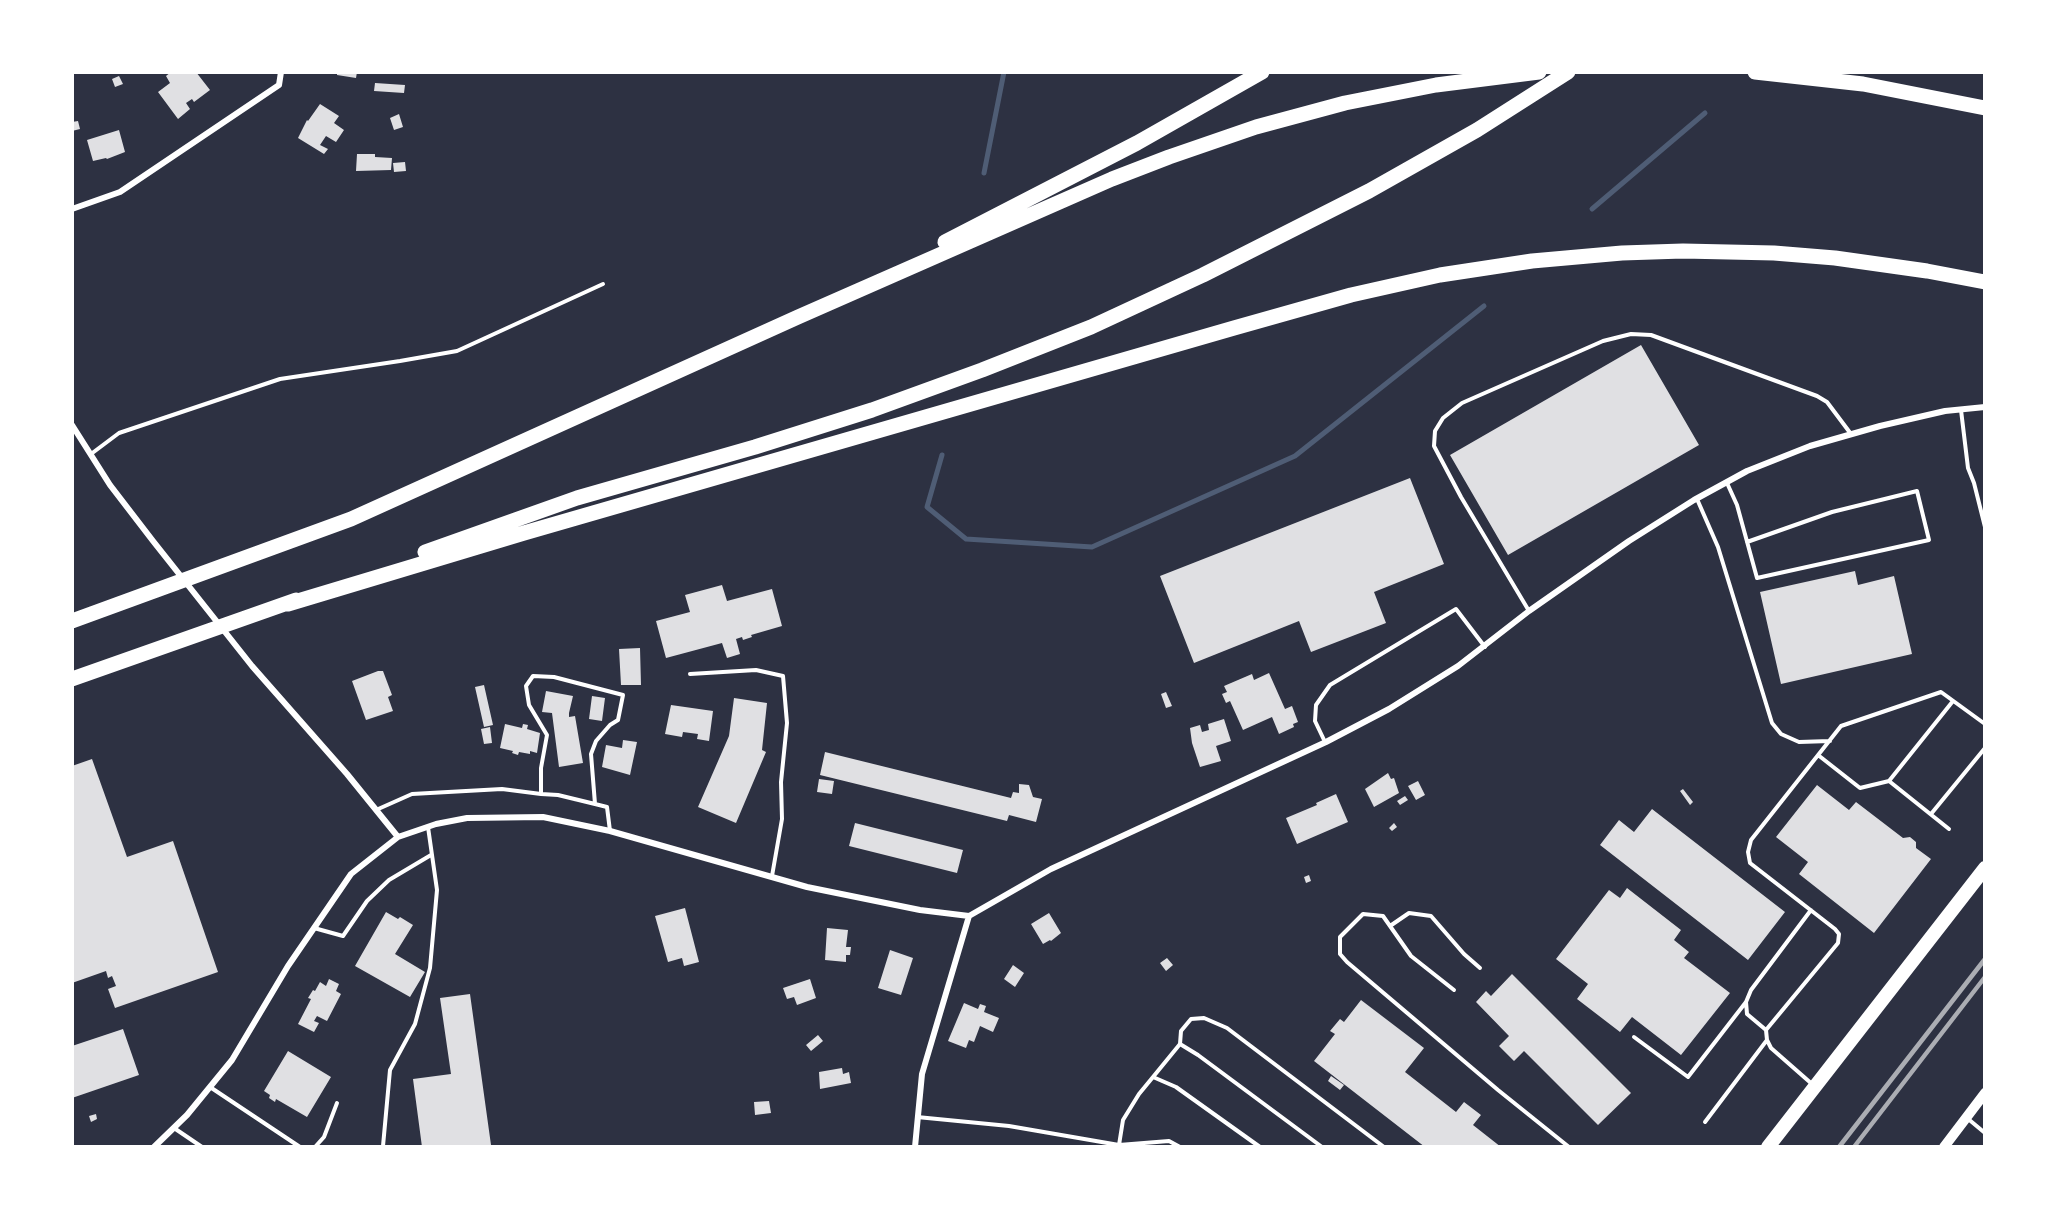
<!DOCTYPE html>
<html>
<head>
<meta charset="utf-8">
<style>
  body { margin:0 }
  #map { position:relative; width:2057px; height:1219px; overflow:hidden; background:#2d3142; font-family:Figtree,sans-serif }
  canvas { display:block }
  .frame { position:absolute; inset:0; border:74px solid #fff; pointer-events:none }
</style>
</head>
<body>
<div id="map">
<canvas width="2057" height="1219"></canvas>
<div class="frame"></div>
</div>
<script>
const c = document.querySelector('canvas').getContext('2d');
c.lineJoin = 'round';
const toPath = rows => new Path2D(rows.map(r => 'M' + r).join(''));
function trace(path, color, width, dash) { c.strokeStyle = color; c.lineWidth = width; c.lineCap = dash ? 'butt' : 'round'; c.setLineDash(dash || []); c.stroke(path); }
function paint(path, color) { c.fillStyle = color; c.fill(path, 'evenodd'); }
trace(toPath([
  [984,173,1004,72],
  [1592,209,1705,113],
  [942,455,927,507,966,539,1092,547,1295,456,1484,306]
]), '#4f5d75', 5);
paint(toPath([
  [171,72,196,72,210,90,194,102,192,99,186,103,190,109,178,119,158,92,170,83,166,76],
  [337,72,357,72,356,78,337,75],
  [119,76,123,84,115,87,112,79],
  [375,83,405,85,404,93,374,91],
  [320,104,339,116,334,123,344,130,336,142,326,136,320,145,328,149,324,154,298,138,307,120,308,121],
  [399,114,403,127,394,130,390,118],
  [78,121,80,129,72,131,72,122],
  [119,130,125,152,107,159,106,158,93,161,87,140],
  [357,154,375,154,375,157,392,158,391,170,356,171],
  [405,162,406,171,394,172,393,163],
  [1641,345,1699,445,1508,555,1450,455],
  [1410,478,1444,564,1374,592,1386,623,1311,652,1299,621,1194,663,1160,576],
  [1855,571,1858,585,1894,576,1912,654,1781,684,1760,592],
  [722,585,727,601,772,589,782,626,751,635,752,637,743,640,742,637,736,639,740,654,727,658,722,643,666,658,656,621,690,612,685,595],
  [640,648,641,685,621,685,619,649],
  [378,671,383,671,392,695,388,697,393,711,366,720,352,681],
  [1269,673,1285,709,1292,706,1298,722,1293,724,1294,727,1279,734,1272,717,1243,730,1230,701,1226,703,1222,694,1227,692,1224,686,1252,674,1254,680],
  [484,685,493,725,484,727,475,687],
  [546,691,573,696,569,713,569,717,575,716,583,763,559,767,552,713,542,712],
  [1166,692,1172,706,1166,708,1161,694],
  [592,696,605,698,602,721,589,719],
  [734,698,767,703,762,750,766,752,736,823,698,807,729,736],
  [671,705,713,711,709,741,697,739,698,734,683,732,682,737,665,734],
  [1224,719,1231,741,1216,746,1221,761,1200,767,1192,743,1190,728,1200,725,1202,732,1209,730,1208,724],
  [505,724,522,728,523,724,528,725,527,729,540,733,537,753,530,751,530,754,519,752,518,755,512,753,513,751,500,748],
  [490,727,492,743,484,744,481,729],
  [623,740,637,742,630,775,602,767,606,745,622,748],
  [825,752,1011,798,1013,792,1019,793,1019,784,1029,785,1033,797,1042,799,1036,822,1009,815,1007,821,820,775],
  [92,759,127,857,173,841,218,972,115,1008,108,989,116,986,112,976,108,978,106,971,72,983,72,766],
  [1388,773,1391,779,1394,778,1399,793,1374,807,1365,789],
  [819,779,834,781,832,794,817,792],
  [1418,781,1425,795,1416,800,1408,786],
  [1817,785,1849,810,1856,802,1903,838,1910,837,1916,842,1916,848,1931,859,1874,933,1799,874,1808,862,1776,837],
  [1683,789,1693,802,1690,805,1680,791],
  [1336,794,1348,822,1297,844,1286,818,1317,805,1316,803],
  [1405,796,1408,800,1400,805,1397,801],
  [1652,809,1785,912,1748,960,1600,845,1619,820,1634,832],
  [855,823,963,850,957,873,849,846],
  [1394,823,1397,827,1392,831,1389,828],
  [1309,875,1311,881,1306,883,1304,877],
  [1627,888,1681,930,1674,940,1689,952,1684,958,1730,993,1681,1055,1632,1017,1620,1032,1577,999,1588,984,1556,959,1609,890,1620,898],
  [685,908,699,962,684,966,682,958,668,962,655,916],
  [386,912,398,919,400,917,413,925,395,954,425,972,410,997,355,966],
  [1049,913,1061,933,1051,941,1050,940,1043,944,1031,924],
  [827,928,848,930,846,947,851,947,850,955,846,955,846,962,825,960],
  [890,950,913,958,901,995,878,988],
  [1167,958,1173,965,1166,971,1160,963],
  [1013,965,1024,973,1015,987,1004,979],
  [1512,974,1631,1093,1598,1125,1524,1051,1514,1061,1499,1046,1509,1036,1476,1002,1486,991,1491,996],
  [329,979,339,984,336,991,341,994,327,1021,317,1016,314,1021,319,1023,314,1032,298,1024,311,999,308,998,313,990,315,991,320,982,326,986],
  [810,979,816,998,797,1005,794,997,787,999,783,988],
  [470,994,491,1145,422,1147,413,1079,451,1074,440,998],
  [1361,1000,1424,1048,1405,1072,1456,1112,1464,1102,1481,1115,1473,1125,1501,1147,1425,1147,1314,1061,1335,1034,1330,1031,1340,1019,1344,1022],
  [964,1003,978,1009,980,1004,986,1006,984,1012,999,1018,993,1032,980,1026,974,1042,969,1040,966,1048,948,1041],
  [123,1029,139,1075,72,1098,72,1046],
  [818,1035,823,1041,811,1051,806,1045],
  [288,1051,331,1077,307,1117,276,1099,275,1102,269,1098,270,1095,264,1091],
  [842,1068,843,1074,849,1072,851,1083,820,1089,819,1072],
  [1331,1076,1344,1085,1340,1090,1328,1081],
  [769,1101,771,1113,755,1115,754,1102],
  [96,1114,97,1119,91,1122,89,1116]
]), '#e0e0e3');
trace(toPath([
  [1961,410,1968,468,1974,483,1985,527],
  [91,454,119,433,280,379,400,361,457,351,603,284],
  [1727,483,1737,505,1757,578,1929,540,1917,491,1832,512,1747,542],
  [1697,499,1718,547,1772,723,1781,734,1799,742,1830,741],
  [1529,611,1461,497,1434,446,1435,431,1443,418,1462,403,1603,341,1631,334,1651,335,1817,396,1827,402,1851,434],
  [690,674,756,670,783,676,787,723,781,782,782,819,772,876],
  [1325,742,1315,721,1316,705,1330,685,1456,609,1485,647],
  [1818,755,1860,788,1889,781,1949,829],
  [1889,781,1953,701],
  [595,804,591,754,596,741,610,725,618,720,623,695,554,677,533,676,526,686,529,705,547,735,541,768,541,794,558,795,595,804,607,807,610,831],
  [376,810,412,794,502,789,541,794],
  [1931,814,1985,748],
  [1390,926,1409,913,1431,916,1464,954,1480,968],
  [314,928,343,936,367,901,389,880,431,855],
  [1454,990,1411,956,1383,916,1363,914,1340,937,1340,954,1347,962,1498,1090,1569,1147],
  [1766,1030,1747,1014,1746,1002,1751,990,1811,910],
  [1634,1037,1688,1077,1746,1002],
  [1180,1044,1181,1031,1191,1019,1204,1018,1227,1028,1384,1147],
  [1153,1077,1180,1044,1198,1055,1322,1147],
  [1812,1084,1771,1048,1767,1040,1766,1030,1838,943,1839,934,1835,929,1750,863,1748,852,1751,840,1841,726,1941,692,1985,724],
  [210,1087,300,1147],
  [917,1117,1009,1126,1119,1145,1169,1141,1180,1147],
  [1967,1118,1985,1133],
  [1705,1122,1767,1040],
  [174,1128,202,1147],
  [1119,1145,1123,1120,1139,1094,1153,1077,1176,1087,1260,1147],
  [383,1146,390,1070,415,1024,430,968,437,890,428,827],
  [315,1147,324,1137,337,1103]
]), '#fff', 4);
trace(toPath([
  [72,209,120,192,279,85,281,72],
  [72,425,110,485,153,541,252,666,347,774,398,837],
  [969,916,1051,869,1326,742,1389,709,1458,666,1529,611,1629,541,1694,500,1747,471,1810,446,1880,426,1945,411,1985,407],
  [154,1147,187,1115,232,1060,288,966,351,874,398,837,436,824,467,818,543,817,610,831,807,887,920,910,969,916],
  [915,1147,922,1074,969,916]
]), '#fff', 6);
trace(toPath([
  [1944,1147,1985,1093]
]), '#fff', 10);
trace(toPath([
  [1768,1147,1985,868]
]), '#fff', 14);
trace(toPath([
  [1755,72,1863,84,1985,108],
  [945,242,1137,143,1262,72],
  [425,552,577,498,755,447,872,410,982,370,1091,327,1203,275,1369,191,1477,130,1568,72],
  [288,604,524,533,1234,328,1351,295,1440,275,1532,261,1622,253,1683,251,1774,253,1835,258,1927,271,1985,282],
  [72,621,351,519,798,317,1112,179,1169,157,1256,127,1345,103,1436,85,1539,72],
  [72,679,296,600]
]), '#fff', 15);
trace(toPath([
  [1839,1147,1985,959],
  [1854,1147,1985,977]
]), '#abadb3', 4.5);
</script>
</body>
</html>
